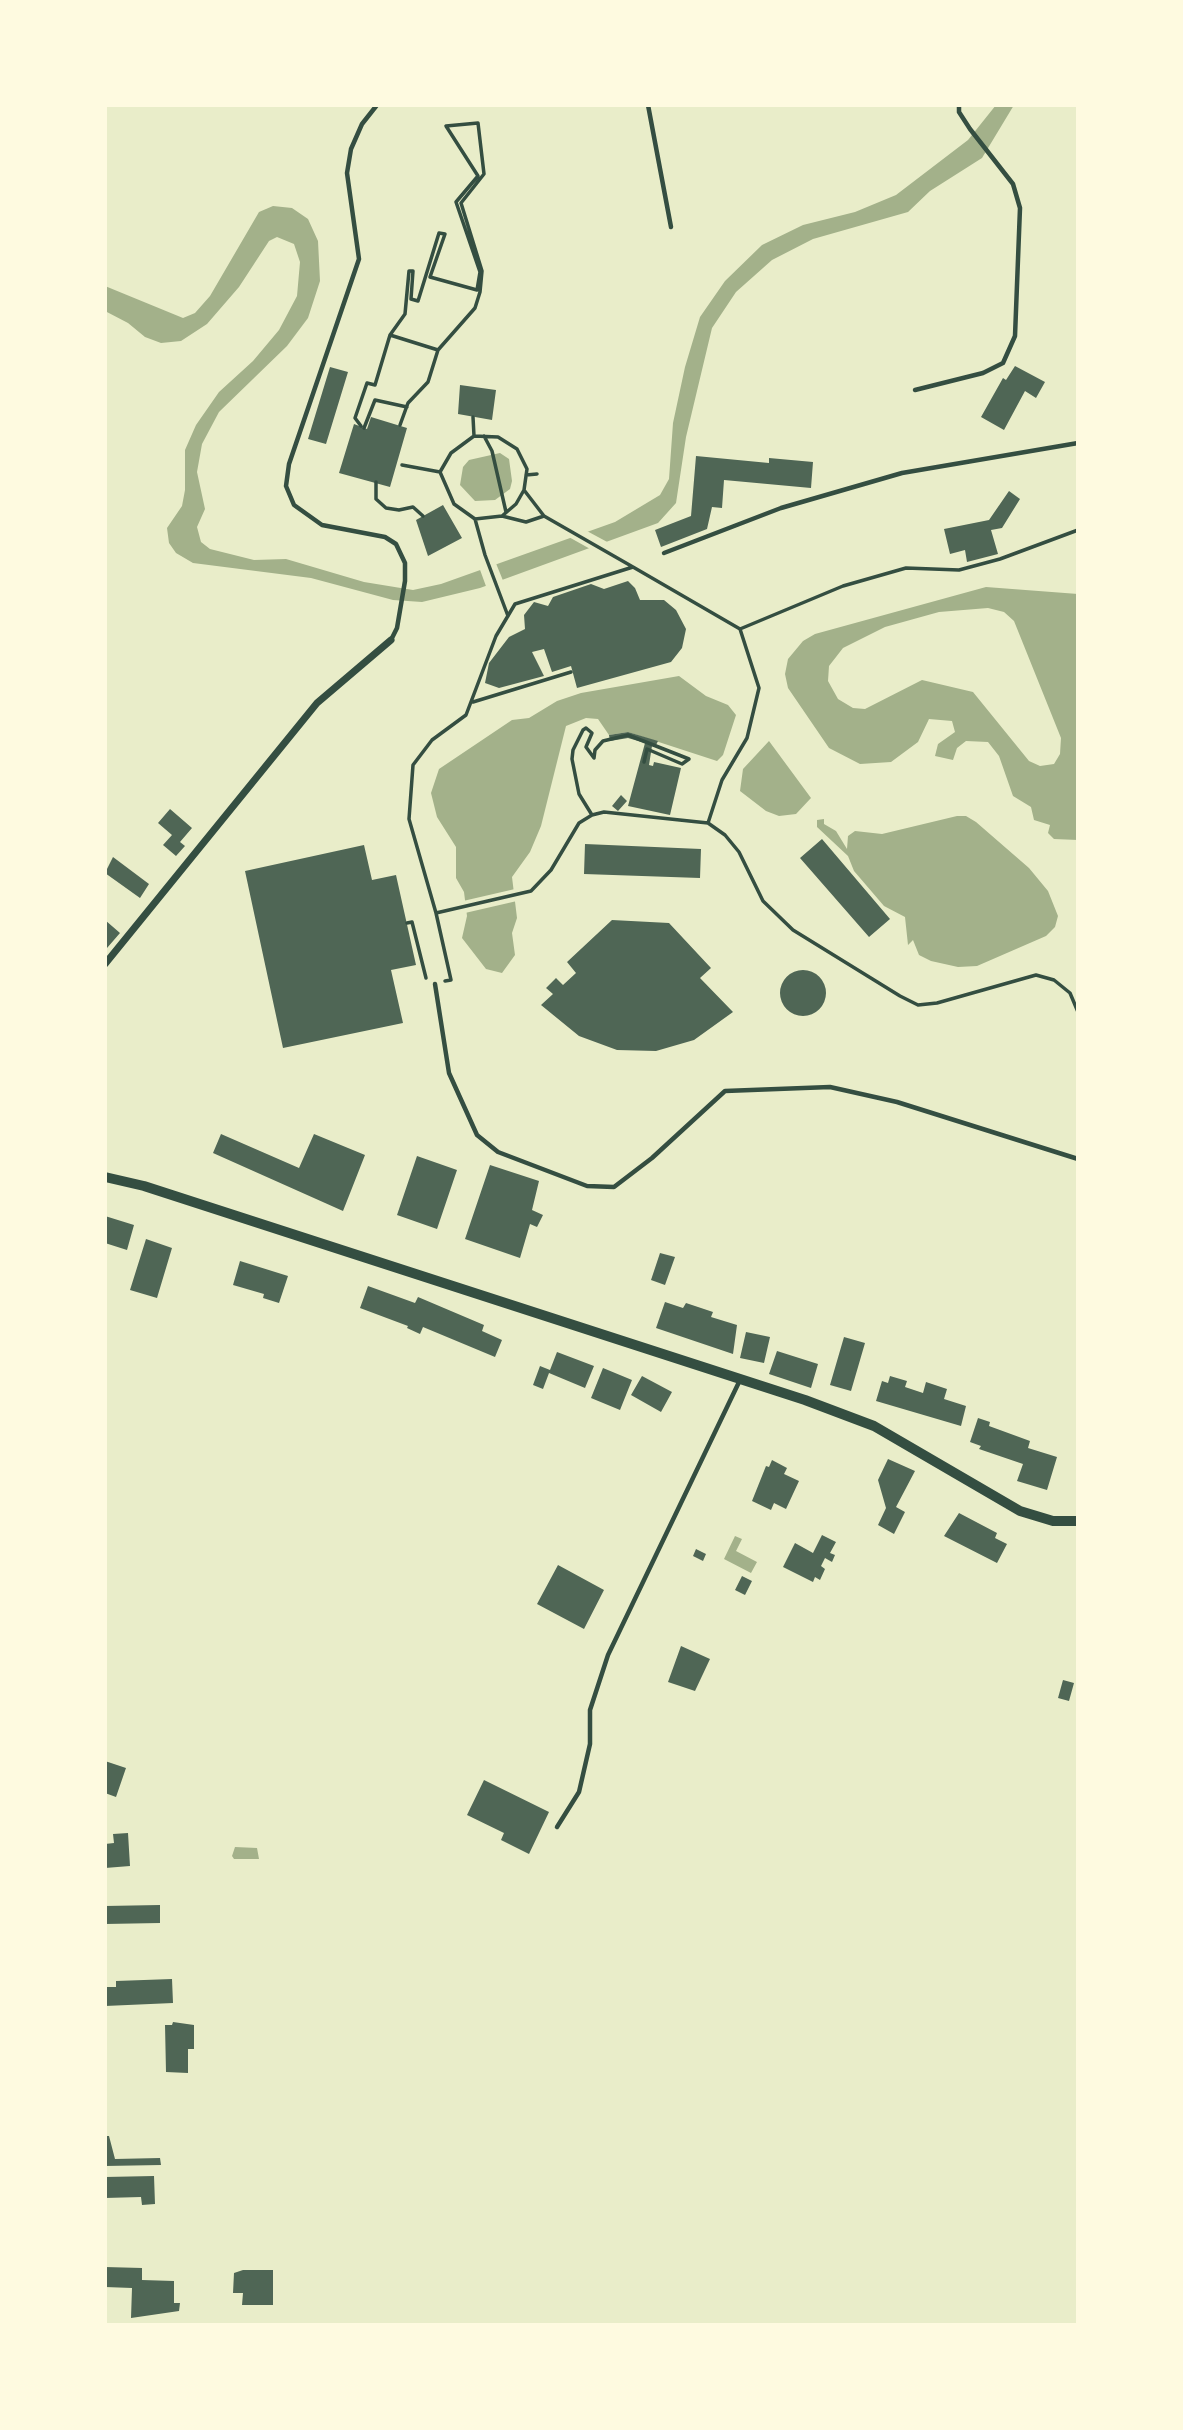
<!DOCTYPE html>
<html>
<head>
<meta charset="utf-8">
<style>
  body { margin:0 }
  #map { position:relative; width:1183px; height:2430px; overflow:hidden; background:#e9edc9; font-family:"Zilla Slab",serif }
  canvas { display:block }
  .frame { position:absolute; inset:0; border:107px solid #fefae0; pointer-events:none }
</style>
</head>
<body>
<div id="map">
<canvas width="1183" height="2430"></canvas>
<div class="frame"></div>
</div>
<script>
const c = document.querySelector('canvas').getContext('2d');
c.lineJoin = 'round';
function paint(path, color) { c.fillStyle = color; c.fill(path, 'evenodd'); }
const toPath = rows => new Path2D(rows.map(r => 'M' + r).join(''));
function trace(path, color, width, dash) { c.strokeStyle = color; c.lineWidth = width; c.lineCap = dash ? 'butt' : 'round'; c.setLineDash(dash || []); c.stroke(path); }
paint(toPath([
  [996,105,1014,105,982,158,930,191,908,212,813,239,772,260,736,292,712,328,686,437,676,503,658,523,480,588,422,602,393,600,311,578,193,563,176,553,169,543,167,528,182,506,185,490,185,450,196,425,219,392,253,361,279,330,297,296,300,262,294,244,277,237,269,241,239,287,207,324,181,341,161,343,145,337,128,323,105,311,105,286,183,318,195,313,210,296,259,212,273,206,292,208,308,219,318,241,320,281,308,318,287,346,219,412,202,444,197,472,205,509,197,527,201,542,210,549,254,560,286,559,364,582,413,590,441,584,615,522,660,495,669,479,673,423,685,367,700,317,725,281,762,245,803,225,855,212,896,195,968,140],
  [500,453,509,459,512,481,510,489,495,500,475,501,460,485,463,467,469,460],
  [986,587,1078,594,1078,840,1054,839,1048,833,1050,825,1034,820,1031,807,1013,796,999,756,988,742,966,741,957,748,953,760,935,756,938,744,955,732,952,721,929,719,918,742,891,762,860,764,829,748,788,688,785,674,788,659,803,641,815,634],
  [988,608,1004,612,1014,621,1061,738,1060,754,1054,764,1040,766,1029,761,973,692,922,680,865,709,853,708,838,699,828,681,829,666,843,648,885,627,939,612],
  [679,676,706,696,728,705,736,715,723,755,717,761,628,732,609,735,598,719,586,718,566,726,541,826,530,852,512,877,517,918,512,933,515,955,502,973,486,969,462,938,467,916,464,892,456,878,456,847,437,817,431,793,439,769,512,720,529,718,557,701,581,693],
  [769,741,811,798,796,814,779,816,766,811,740,791,743,769],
  [957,816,966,816,976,822,1029,868,1048,891,1058,916,1055,927,1046,936,977,966,958,967,931,961,919,955,913,940,908,945,905,917,884,906,854,871,848,856,817,827,817,820,824,819,824,824,836,831,847,849,848,836,855,831,882,834],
  [735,1536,742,1539,736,1551,757,1562,751,1573,724,1559],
  [235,1847,257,1848,259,1859,234,1859,232,1856]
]), '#a3b18a');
paint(toPath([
  [585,530,611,544,592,550,567,536],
  [495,561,504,583,487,589,479,567],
  [515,889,517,901,465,913,463,901]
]), '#e9edc9');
paint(toPath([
  [1015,366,1045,382,1036,398,1025,391,1004,430,981,417,1003,378,1006,380],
  [330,367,348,372,326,444,308,439],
  [460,385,496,390,492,420,458,414],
  [371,417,407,428,390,487,339,473,354,424,367,429],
  [696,456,769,463,769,458,813,462,811,488,724,480,722,508,712,507,707,529,661,547,655,530,691,516],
  [1009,491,1020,499,1002,528,991,530,998,554,967,562,965,550,950,554,944,529,989,520],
  [443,505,462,538,428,556,416,520],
  [628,581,635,588,640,600,664,600,676,610,686,629,682,648,671,662,577,688,571,666,552,672,544,649,532,652,544,676,499,688,485,683,489,663,509,637,525,629,524,615,534,602,548,606,553,597,591,584,604,589],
  [628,732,658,741,655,747,652,746,649,765,653,766,654,762,681,768,670,815,628,806,645,743,628,738,610,741,609,735],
  [621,795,627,801,618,811,612,806],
  [170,809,192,828,180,842,185,846,176,856,163,845,172,835,158,823],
  [822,839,890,919,869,937,800,858],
  [585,844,701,849,700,878,584,874],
  [364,845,372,880,396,875,416,965,391,970,403,1023,283,1048,245,871],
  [113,857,149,884,140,898,105,873],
  [105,920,120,933,107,948,105,946],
  [612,920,669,923,711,968,700,978,733,1012,694,1040,656,1051,617,1050,579,1036,541,1005,553,994,546,988,556,978,563,985,576,973,567,962],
  '780 993a23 23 0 1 1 46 0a23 23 0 1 1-46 0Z',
  [221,1134,299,1168,314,1134,365,1155,343,1211,213,1153],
  [417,1156,457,1170,437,1229,397,1215],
  [490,1165,539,1181,532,1210,543,1215,537,1227,530,1224,520,1258,465,1239],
  [105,1216,134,1225,127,1250,105,1243],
  [146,1239,172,1248,157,1298,130,1290],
  [660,1253,675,1257,665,1285,651,1280],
  [240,1261,288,1276,279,1303,263,1298,264,1294,233,1285],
  [368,1286,415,1303,418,1297,484,1325,482,1331,502,1340,495,1357,423,1327,420,1334,407,1328,408,1326,360,1308],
  [665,1302,683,1308,686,1303,713,1312,711,1317,737,1325,733,1354,656,1328],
  [746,1332,770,1337,764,1363,740,1358],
  [844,1337,865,1343,851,1391,830,1385],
  [777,1351,818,1364,811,1388,769,1374],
  [557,1352,594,1366,585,1388,549,1373,543,1389,533,1385,540,1366,550,1370],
  [603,1368,632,1380,620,1410,591,1398],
  [642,1376,672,1392,661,1412,631,1395],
  [890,1376,907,1381,905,1387,923,1393,926,1382,947,1389,944,1399,966,1406,961,1426,876,1401,882,1381,888,1383],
  [978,1418,990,1422,989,1426,1030,1441,1028,1448,1057,1457,1047,1490,1017,1481,1023,1464,979,1449,981,1446,970,1442],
  [888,1459,915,1471,896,1507,905,1512,894,1534,878,1525,886,1508,878,1480],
  [772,1460,787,1468,784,1474,799,1481,786,1509,774,1503,771,1510,752,1501,766,1466,769,1467],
  [959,1513,997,1533,995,1538,1007,1544,997,1563,944,1536],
  [822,1535,836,1542,830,1553,835,1555,832,1562,825,1558,821,1566,825,1569,820,1580,815,1577,813,1582,783,1567,795,1543,813,1553],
  [696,1549,706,1554,703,1561,693,1556],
  [558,1565,604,1590,584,1629,537,1604],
  [742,1576,752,1581,745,1595,735,1590],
  [681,1646,710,1659,695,1691,668,1682],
  [1063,1680,1074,1683,1069,1701,1058,1698],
  [105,1761,126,1768,116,1797,105,1793],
  [484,1780,549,1812,529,1854,501,1840,504,1833,467,1815],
  [128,1833,130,1866,105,1868,105,1844,114,1843,113,1834],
  [160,1905,160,1923,105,1924,105,1906],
  [172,1979,173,2003,105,2006,105,1987,116,1987,116,1981],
  [173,2022,194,2025,194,2049,188,2049,188,2073,166,2072,165,2025,172,2025],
  [105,2136,109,2136,115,2159,160,2158,161,2165,105,2166],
  [154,2176,155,2204,142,2205,141,2197,105,2198,105,2177],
  [105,2267,142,2268,142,2280,174,2281,174,2303,180,2303,179,2311,131,2318,132,2288,105,2287],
  [243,2270,273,2270,273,2305,242,2305,243,2293,233,2293,234,2273]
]), '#4f6655');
trace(toPath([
  [390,335,438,350],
  [473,417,474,436],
  [361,426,355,418,367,383,375,385,390,335,405,314,409,271,413,271,411,299,418,301,439,233,445,234,430,277,477,290,480,272,456,202,478,176,446,126,478,123,484,174,461,203,482,271,480,292,475,308,438,350,428,382,408,403,400,425],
  [364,428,375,400,407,407],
  [484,436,492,451,506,512],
  [402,465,440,472],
  [526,475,537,474],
  [376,482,376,499,386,508,399,510,413,507,423,516],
  [524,490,516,504,502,516,475,519,454,504,440,472,451,453,474,436,498,437,517,449,527,469,524,490,544,516,633,567],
  [502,516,526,522,544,516],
  [475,519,485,555,508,616],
  [473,702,571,672],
  [592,815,579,794,572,759,573,750,583,730,586,728,592,733,586,747,594,758,595,750,603,741,628,735,689,759,682,764,647,749,644,762],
  [708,823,722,780,747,738,759,688,740,629,843,586,906,568,959,570,1000,559,1078,530],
  [436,913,531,891,551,870,579,823,592,815,604,812,708,823,725,835,739,852,763,901,793,930,900,996,918,1005,937,1003,1036,975,1054,980,1070,993,1078,1012],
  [407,923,412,922,426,978],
  [445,981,451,980,436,913,409,819,413,765,432,740,466,715,496,636,515,604,633,567,740,629]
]), '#344e41', 3.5);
trace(toPath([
  [377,105,362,124,351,149,347,173,359,259,289,464,286,486,294,505,322,525,385,537,396,544,405,563,405,581,397,628,391,640],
  [648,105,671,227],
  [915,390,983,373,1003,363,1015,336,1020,208,1013,184,970,129,959,112,959,105],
  [664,553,781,508,902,473,1078,443],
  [435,984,449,1073,477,1135,498,1152,587,1186,614,1187,652,1158,725,1091,830,1087,897,1102,1078,1159],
  [557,1827,579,1792,590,1744,590,1710,608,1655,740,1380]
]), '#344e41', 4.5);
trace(toPath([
  [105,964,317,703,391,640]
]), '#344e41', 7);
trace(toPath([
  [105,1177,144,1186,805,1400,874,1426,1020,1511,1053,1521,1078,1521]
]), '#344e41', 10);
</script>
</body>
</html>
